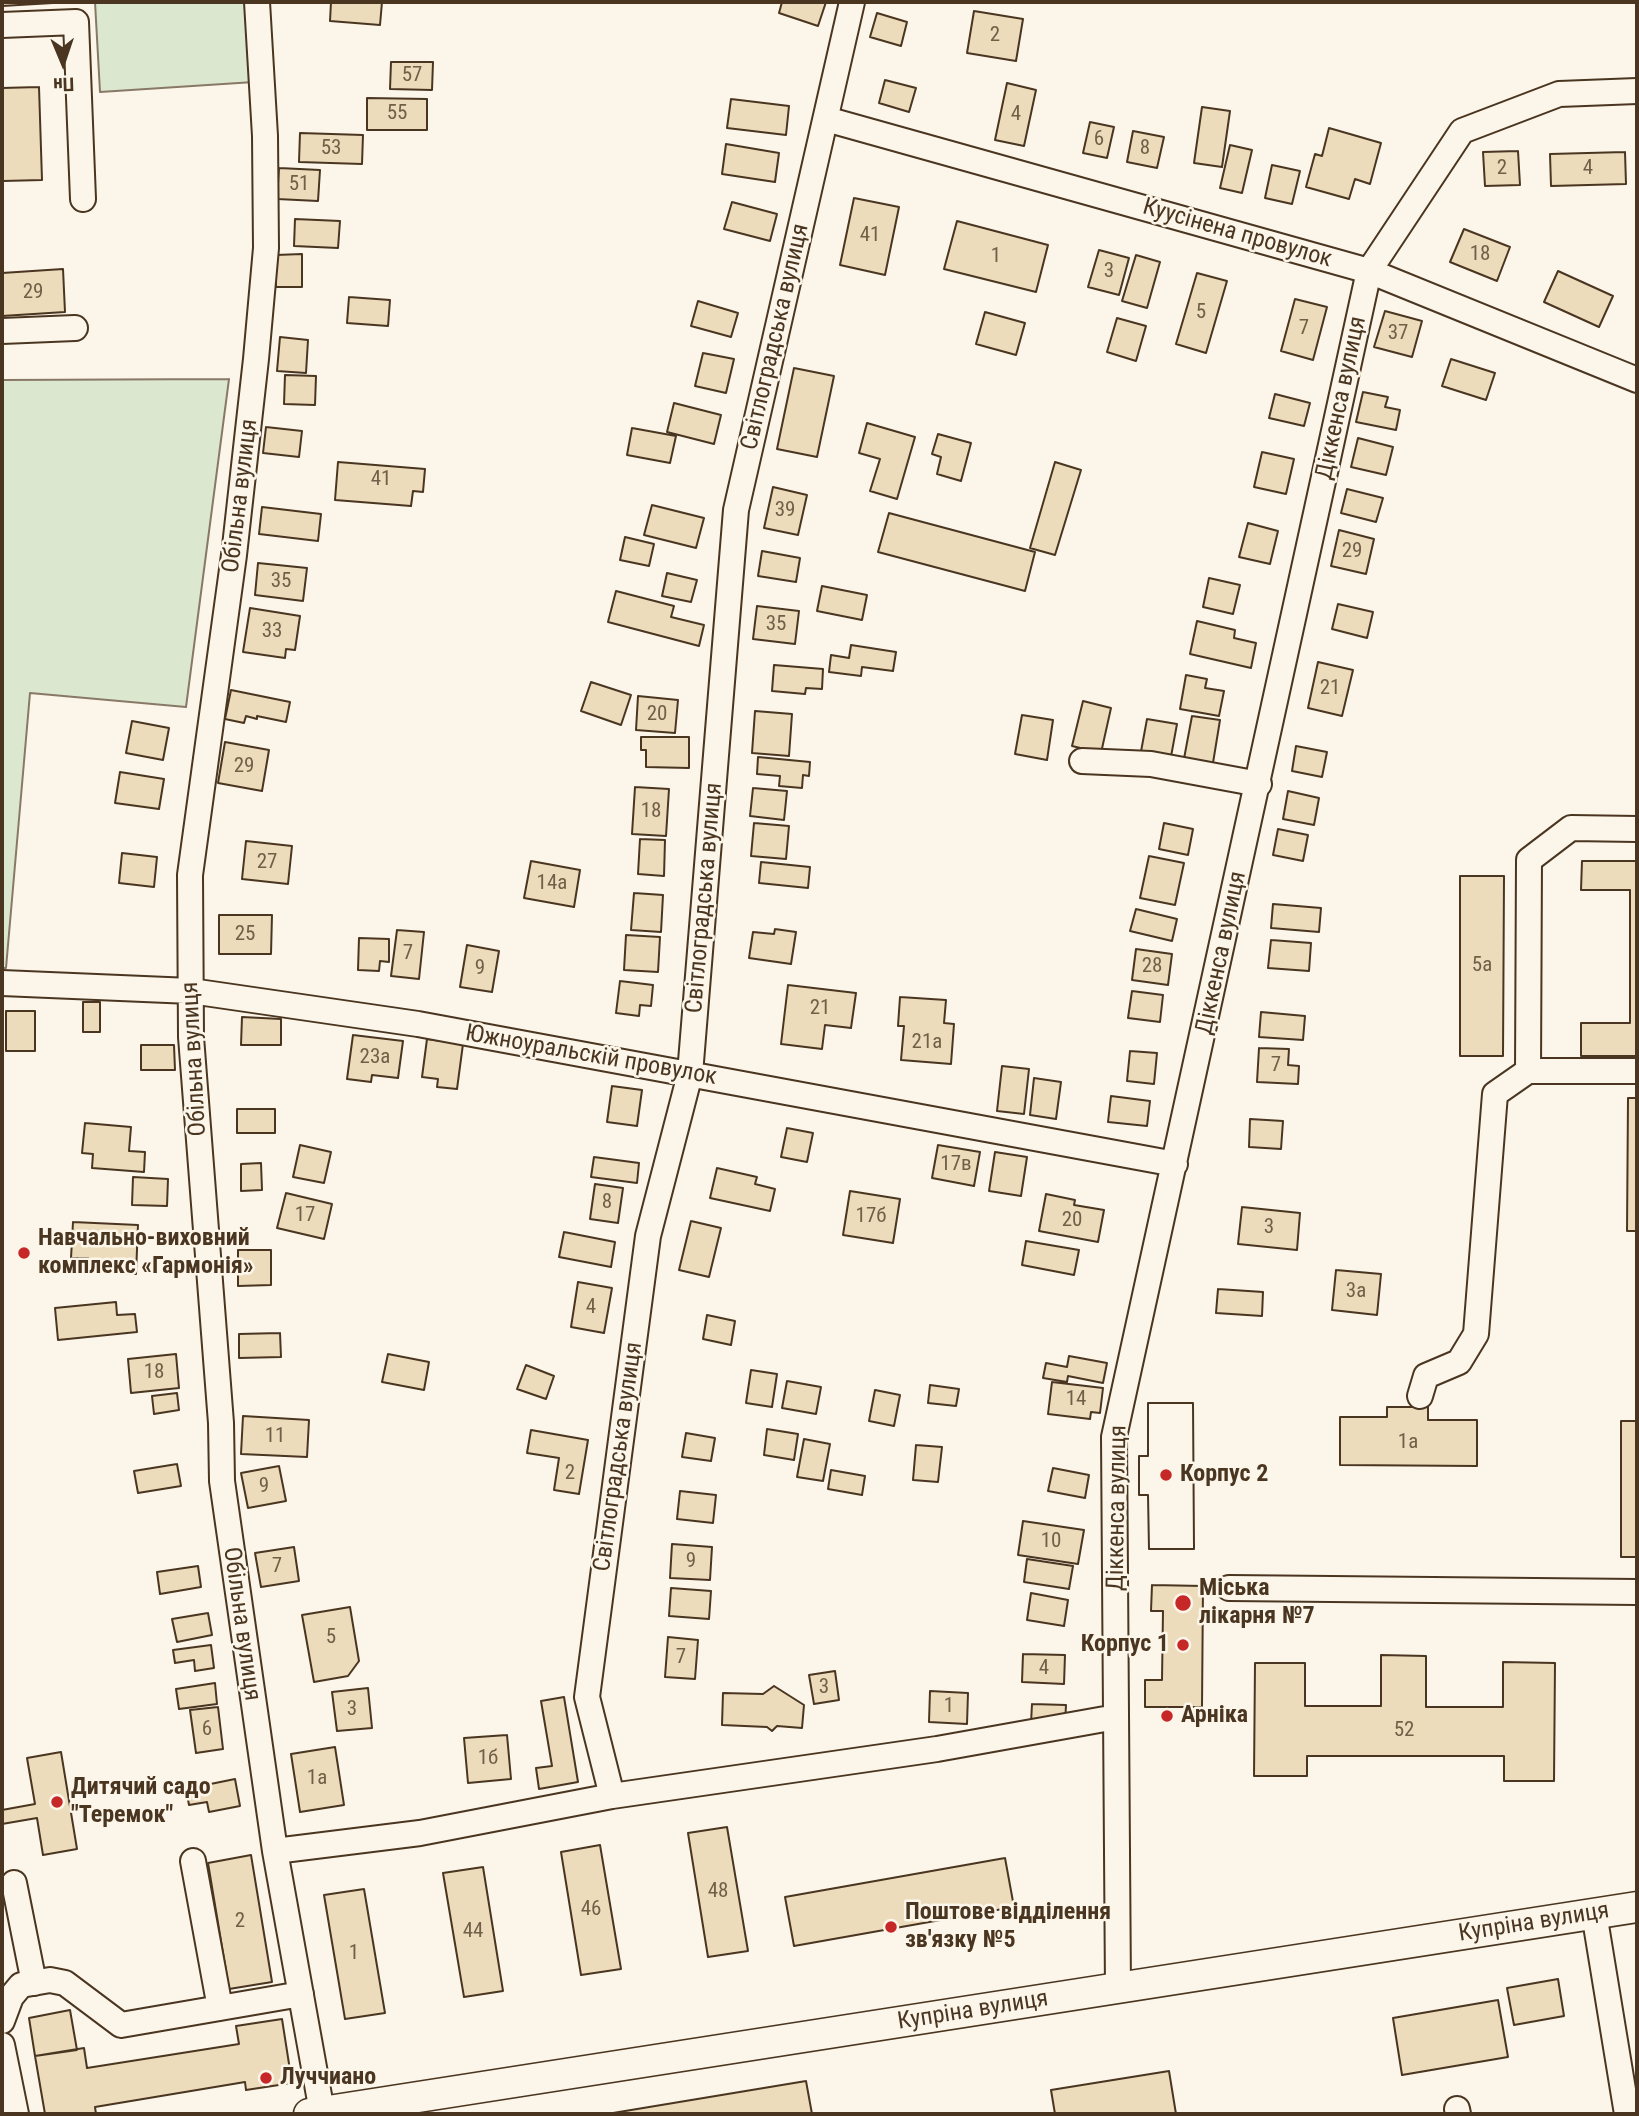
<!DOCTYPE html>
<html>
<head>
<meta charset="utf-8">
<style>
  body { margin:0 }
  #map { position:relative; width:1639px; height:2116px; overflow:hidden; background:#fbf6e9; font-family:"Roboto Condensed",sans-serif }
  canvas { display:block }
  .frame { position:absolute; inset:0; border:4px solid #4a3520; pointer-events:none }
  .north { position:absolute; left:28px; top:28px; width:70px; height:70px; -webkit-text-stroke:5px #fbf6e9; paint-order:stroke; rotate:178deg; font-size:19px; font-weight:700; line-height:28px; text-align:center; color:#4a3520 }
  .north::after { content:''; display:block; margin:auto; width:24px; height:32px; background:#4a3520; clip-path:polygon(50% 0,100% 100%,50% 72%,0 100%) }
</style>
</head>
<body>
<div id="map">
<canvas width="1639" height="2116"></canvas>
<div class="frame"></div>
<div class="north">Пн</div>
</div>
<script>
const c = document.querySelector('canvas').getContext('2d');
c.lineJoin = 'round';
function paint(path, color) { c.fillStyle = color; c.fill(path, 'evenodd'); }
const toPath = rows => new Path2D(rows.map(r => 'M' + r).join(''));
function trace(path, color, width, dash) { c.strokeStyle = color; c.lineWidth = width; c.lineCap = dash ? 'butt' : 'round'; c.setLineDash(dash || []); c.stroke(path); }
function label(font, color, halo, rows, align = 'center') {
  c.font = font + ' "Roboto Condensed",sans-serif'; c.lineWidth = 5; c.setLineDash([]); c.textBaseline = 'middle'; c.strokeStyle = halo; c.fillStyle = color; for (const [text, x, y, turn = 0] of rows) {
    c.save(); c.translate(x, y); c.rotate((+turn || 0) * Math.PI / 180); c.textAlign = isNaN(turn) ? turn : align; if (halo) c.strokeText(text, 0, 0); c.fillText(text, 0, 0); c.restore();
  }
}
const green = toPath([
  [95,2,251,2,254,82,100,92,95,2],
  [229,379,186,707,30,693,6,968,2,968,2,380,229,379]
]);
paint(green, '#dce7d0');
trace(green, '#887966', 2);
const building = toPath([
  [2,2,70,2,2,6,2,2],
  [331,2,382,2,380,25,330,21,331,2],
  [782,2,826,2,818,26,779,13,782,2],
  [974,11,1023,19,1016,61,967,53,974,11],
  [877,13,907,22,901,46,870,37,877,13],
  [391,62,433,62,432,90,390,89,391,62],
  [885,80,916,88,909,112,879,103,885,80],
  [1007,83,1036,90,1024,146,995,140,1007,83],
  [39,87,42,180,3,181,2,88,39,87],
  [367,98,427,99,427,130,367,130,367,98],
  [731,99,789,106,786,135,727,128,731,99],
  [1202,107,1230,111,1222,167,1194,163,1202,107],
  [1090,122,1114,127,1107,158,1083,153,1090,122],
  [1329,128,1381,143,1370,184,1355,179,1349,199,1306,187,1315,154,1322,156,1329,128],
  [1133,131,1164,137,1157,168,1127,162,1133,131],
  [300,133,363,135,362,164,299,162,300,133],
  [726,144,779,153,775,182,722,174,726,144],
  [1230,145,1252,150,1242,193,1220,188,1230,145],
  [1518,151,1520,185,1485,186,1483,152,1518,151],
  [1625,152,1626,184,1551,186,1550,154,1625,152],
  [1272,165,1300,171,1292,204,1265,198,1272,165],
  [279,168,320,170,318,201,277,199,279,168],
  [854,198,899,207,885,275,840,265,854,198],
  [732,202,777,214,770,241,724,229,732,202],
  [295,219,340,221,338,248,294,246,295,219],
  [957,221,1048,245,1036,292,944,269,957,221],
  [1464,229,1510,247,1497,281,1450,262,1464,229],
  [1099,250,1129,258,1119,295,1088,287,1099,250],
  [302,254,302,287,276,287,276,255,302,254],
  [1136,255,1160,262,1147,308,1122,301,1136,255],
  [63,269,65,312,2,316,2,273,63,269],
  [1558,271,1613,296,1599,327,1544,302,1558,271],
  [1197,273,1227,281,1206,353,1176,344,1197,273],
  [349,297,390,300,388,326,347,323,349,297],
  [1295,299,1327,307,1313,360,1281,351,1295,299],
  [698,301,738,313,731,337,691,326,698,301],
  [1385,311,1422,321,1412,357,1374,347,1385,311],
  [985,312,1025,323,1016,355,976,344,985,312],
  [1117,318,1146,326,1136,361,1107,352,1117,318],
  [280,337,308,340,306,373,277,371,280,337],
  [703,353,734,359,726,393,695,386,703,353],
  [1451,359,1495,373,1486,400,1442,386,1451,359],
  [794,368,834,376,817,457,777,449,794,368],
  [285,375,316,376,315,405,284,404,285,375],
  [1363,392,1388,397,1385,407,1400,410,1396,430,1356,422,1363,392],
  [1275,394,1310,403,1304,426,1269,418,1275,394],
  [674,403,721,415,714,444,667,432,674,403],
  [867,423,915,437,897,499,870,491,880,459,859,453,867,423],
  [266,427,302,431,299,457,263,453,266,427],
  [632,428,676,436,670,463,627,455,632,428],
  [938,434,971,443,961,481,937,474,941,457,932,454,938,434],
  [1358,438,1393,447,1386,475,1351,467,1358,438],
  [1262,452,1294,459,1286,494,1254,487,1262,452],
  [338,462,425,469,423,492,413,491,411,506,335,500,338,462],
  [1055,462,1081,470,1055,555,1030,548,1055,462],
  [773,487,807,495,798,535,764,528,773,487],
  [1347,489,1383,498,1376,522,1341,513,1347,489],
  [652,505,704,518,696,548,644,535,652,505],
  [262,507,321,514,318,541,259,534,262,507],
  [889,513,1035,552,1025,591,878,552,889,513],
  [1248,523,1278,531,1270,564,1239,557,1248,523],
  [1339,530,1374,539,1366,574,1331,566,1339,530],
  [625,537,654,544,649,566,620,560,625,537],
  [762,551,800,558,796,582,758,576,762,551],
  [258,563,307,568,303,601,255,595,258,563],
  [667,573,697,580,691,602,662,596,667,573],
  [1209,578,1240,585,1233,614,1203,607,1209,578],
  [822,586,867,595,862,620,817,611,822,586],
  [616,591,674,606,671,617,704,625,699,646,608,622,616,591],
  [1338,604,1373,612,1367,638,1332,629,1338,604],
  [757,606,799,611,795,644,753,639,757,606],
  [250,608,300,616,295,650,286,649,285,658,243,652,250,608],
  [1197,621,1235,630,1234,638,1256,643,1251,668,1190,654,1197,621],
  [851,645,896,652,893,671,862,667,861,676,829,672,831,655,849,658,851,645],
  [1318,662,1353,670,1342,716,1308,708,1318,662],
  [774,665,823,669,822,689,806,688,805,694,772,691,774,665],
  [1186,675,1207,679,1205,688,1224,691,1219,716,1180,709,1186,675],
  [591,682,631,695,621,725,581,711,591,682],
  [1636,683,1637,683,1637,815,1636,815,1636,683],
  [231,690,290,702,286,722,257,716,257,719,246,716,244,723,225,719,231,690],
  [638,696,678,700,675,733,636,730,638,696],
  [1083,701,1111,708,1101,753,1072,746,1083,701],
  [755,711,792,714,789,756,752,753,755,711],
  [1022,715,1053,720,1047,760,1015,754,1022,715],
  [1192,716,1220,720,1212,769,1183,764,1192,716],
  [1147,719,1177,724,1170,762,1140,757,1147,719],
  [132,721,169,728,163,760,126,753,132,721],
  [641,737,689,737,689,768,646,767,646,750,641,750,641,737],
  [225,742,269,750,262,791,218,783,225,742],
  [1296,746,1327,752,1322,777,1292,771,1296,746],
  [758,757,810,762,809,776,803,775,802,788,779,786,780,776,757,774,758,757],
  [120,772,164,779,159,809,115,803,120,772],
  [635,787,669,789,666,836,632,834,635,787],
  [753,788,787,791,784,820,750,816,753,788],
  [1288,791,1319,798,1314,825,1283,819,1288,791],
  [754,823,789,826,786,859,751,856,754,823],
  [1164,823,1193,829,1188,855,1159,849,1164,823],
  [1278,829,1308,835,1303,861,1273,855,1278,829],
  [640,839,665,840,664,876,638,874,640,839],
  [246,841,292,846,288,884,242,879,246,841],
  [122,853,157,857,154,887,119,883,122,853],
  [1149,856,1184,863,1175,905,1140,898,1149,856],
  [531,861,580,870,574,907,524,898,531,861],
  [1582,861,1637,861,1637,1056,1581,1056,1581,1023,1630,1023,1630,890,1581,890,1582,861],
  [761,862,810,867,808,888,759,883,761,862],
  [1460,876,1504,876,1503,1056,1460,1056,1460,876],
  [634,893,663,895,661,932,631,930,634,893],
  [1273,904,1321,908,1319,932,1271,928,1273,904],
  [1136,909,1177,919,1172,941,1130,931,1136,909],
  [219,915,272,915,271,954,219,954,219,915],
  [775,929,796,932,791,964,749,958,753,932,774,934,775,929],
  [397,930,424,932,419,979,391,976,397,930],
  [626,935,660,937,658,972,624,970,626,935],
  [359,938,389,939,389,962,380,961,379,971,358,970,359,938],
  [1271,940,1311,943,1309,971,1268,968,1271,940],
  [467,945,499,951,492,992,460,987,467,945],
  [1136,949,1172,954,1168,985,1132,980,1136,949],
  [620,981,653,985,651,1006,640,1005,639,1016,616,1013,620,981],
  [788,985,856,993,851,1028,825,1025,822,1049,781,1044,788,985],
  [1132,991,1163,995,1160,1022,1128,1018,1132,991],
  [900,997,946,1000,944,1023,954,1024,951,1064,901,1060,904,1026,898,1026,900,997],
  [83,1002,100,1002,100,1032,83,1032,83,1002],
  [6,1011,35,1011,35,1051,6,1051,6,1011],
  [1261,1012,1305,1016,1303,1040,1259,1037,1261,1012],
  [242,1017,281,1019,281,1045,241,1045,242,1017],
  [353,1035,403,1041,398,1078,372,1075,371,1082,347,1079,353,1035],
  [427,1039,463,1044,457,1089,437,1087,438,1079,422,1077,427,1039],
  [141,1045,174,1045,175,1070,141,1070,141,1045],
  [1259,1048,1289,1049,1288,1065,1299,1066,1298,1084,1257,1082,1259,1048],
  [1130,1051,1157,1053,1154,1084,1127,1081,1130,1051],
  [1002,1066,1029,1069,1024,1114,997,1111,1002,1066],
  [1034,1078,1061,1082,1056,1119,1030,1115,1034,1078],
  [612,1086,642,1090,637,1126,607,1122,612,1086],
  [1111,1096,1150,1101,1147,1126,1108,1122,1111,1096],
  [1628,1098,1637,1098,1637,1231,1627,1231,1628,1098],
  [237,1109,275,1109,275,1133,237,1133,237,1109],
  [1250,1119,1283,1121,1281,1149,1249,1147,1250,1119],
  [85,1123,131,1127,129,1151,145,1152,144,1172,92,1168,93,1154,82,1153,85,1123],
  [787,1128,813,1133,807,1162,781,1157,787,1128],
  [300,1145,331,1152,324,1183,293,1177,300,1145],
  [938,1145,980,1152,974,1186,932,1178,938,1145],
  [995,1152,1027,1157,1021,1196,989,1191,995,1152],
  [594,1157,639,1163,637,1183,591,1177,594,1157],
  [261,1163,262,1190,241,1191,241,1164,261,1163],
  [717,1168,757,1177,755,1184,775,1189,770,1211,710,1198,717,1168],
  [133,1177,168,1179,167,1206,132,1205,133,1177],
  [595,1184,623,1188,618,1223,590,1219,595,1184],
  [850,1191,900,1199,893,1243,843,1235,850,1191],
  [286,1193,332,1204,324,1239,277,1228,286,1193],
  [1046,1194,1075,1200,1074,1205,1104,1210,1098,1242,1039,1231,1046,1194],
  [1242,1207,1300,1213,1297,1250,1238,1244,1242,1207],
  [691,1221,721,1228,709,1277,679,1270,691,1221],
  [73,1222,138,1225,136,1274,88,1271,88,1258,71,1258,73,1222],
  [564,1232,615,1242,611,1267,559,1257,564,1232],
  [1026,1241,1079,1250,1074,1275,1022,1265,1026,1241],
  [238,1250,271,1250,271,1285,238,1286,238,1250],
  [1336,1270,1381,1274,1377,1315,1332,1310,1336,1270],
  [578,1282,612,1288,604,1333,571,1327,578,1282],
  [1218,1289,1263,1292,1262,1316,1216,1313,1218,1289],
  [116,1302,117,1315,135,1314,137,1332,58,1340,55,1308,116,1302],
  [707,1315,735,1321,731,1345,703,1339,707,1315],
  [280,1333,281,1357,239,1358,239,1334,280,1333],
  [176,1354,179,1388,131,1393,128,1359,176,1354],
  [388,1354,429,1362,424,1390,382,1382,388,1354],
  [1069,1356,1107,1363,1103,1383,1068,1376,1067,1382,1043,1378,1046,1363,1067,1367,1069,1356],
  [526,1365,554,1376,546,1399,517,1389,526,1365],
  [751,1370,777,1374,772,1407,746,1403,751,1370],
  [787,1381,821,1387,816,1414,782,1408,787,1381],
  [1052,1382,1103,1388,1100,1413,1091,1412,1090,1419,1048,1414,1052,1382],
  [930,1385,959,1389,956,1406,928,1403,930,1385],
  [875,1390,900,1395,894,1426,869,1421,875,1390],
  [177,1393,179,1410,154,1414,152,1396,177,1393],
  [1148,1403,1193,1403,1194,1549,1149,1549,1148,1495,1139,1495,1139,1456,1148,1456,1148,1403],
  [1148,1403,1193,1403,1194,1549,1149,1549,1148,1495,1139,1495,1139,1456,1148,1456,1148,1403],
  [1387,1407,1428,1407,1428,1420,1477,1420,1477,1466,1340,1465,1340,1417,1387,1417,1387,1407],
  [243,1416,309,1420,307,1457,241,1454,243,1416],
  [1621,1421,1637,1421,1637,1557,1621,1557,1621,1421],
  [767,1429,798,1434,794,1460,764,1455,767,1429],
  [531,1430,588,1440,579,1494,554,1490,559,1458,527,1453,531,1430],
  [686,1433,715,1438,711,1461,682,1457,686,1433],
  [804,1439,830,1444,823,1481,797,1477,804,1439],
  [916,1445,942,1447,938,1482,913,1480,916,1445],
  [177,1464,181,1486,138,1493,134,1471,177,1464],
  [279,1466,286,1501,248,1508,241,1473,279,1466],
  [1053,1468,1089,1475,1085,1498,1048,1491,1053,1468],
  [831,1470,865,1476,862,1495,828,1489,831,1470],
  [680,1491,716,1495,713,1523,677,1519,680,1491],
  [1023,1521,1084,1530,1078,1564,1018,1555,1023,1521],
  [672,1544,712,1547,710,1580,670,1578,672,1544],
  [294,1547,299,1581,261,1587,255,1553,294,1547],
  [1027,1559,1073,1566,1069,1589,1024,1582,1027,1559],
  [198,1566,201,1587,160,1594,157,1572,198,1566],
  [1152,1585,1203,1586,1202,1707,1145,1707,1145,1680,1162,1680,1163,1611,1151,1611,1152,1585],
  [671,1588,711,1591,709,1619,669,1616,671,1588],
  [1031,1593,1068,1600,1064,1626,1027,1620,1031,1593],
  [350,1607,359,1661,348,1676,314,1682,302,1615,350,1607],
  [208,1613,212,1635,177,1642,172,1619,208,1613],
  [668,1637,698,1640,695,1679,665,1677,668,1637],
  [211,1645,214,1668,195,1671,194,1660,175,1663,173,1650,211,1645],
  [1023,1654,1065,1655,1064,1684,1022,1682,1023,1654],
  [1381,1655,1426,1656,1426,1707,1503,1707,1503,1662,1555,1663,1554,1781,1504,1781,1504,1756,1307,1756,1307,1776,1254,1776,1255,1663,1305,1663,1305,1706,1381,1706,1381,1655],
  [835,1671,839,1700,814,1704,809,1675,835,1671],
  [215,1683,217,1704,179,1709,176,1689,215,1683],
  [774,1686,804,1705,802,1728,777,1726,772,1731,767,1727,722,1725,723,1693,763,1694,774,1686],
  [368,1688,372,1728,337,1731,332,1692,368,1688],
  [930,1691,968,1693,967,1724,929,1722,930,1691],
  [564,1697,578,1782,539,1789,536,1768,552,1766,541,1701,564,1697],
  [1032,1704,1066,1705,1065,1724,1031,1723,1032,1704],
  [218,1707,223,1749,196,1753,190,1710,218,1707],
  [507,1735,511,1779,468,1783,464,1738,507,1735],
  [335,1747,344,1805,300,1812,291,1754,335,1747],
  [61,1752,77,1849,43,1855,37,1818,2,1824,2,1810,35,1804,27,1758,61,1752],
  [235,1779,240,1806,209,1812,207,1802,189,1805,186,1789,235,1779],
  [727,1827,748,1951,708,1957,688,1833,727,1827],
  [600,1845,621,1969,581,1975,561,1852,600,1845],
  [251,1855,272,1982,229,1989,208,1863,251,1855],
  [1005,1858,1014,1907,794,1946,785,1897,1005,1858],
  [483,1867,503,1991,464,1997,443,1873,483,1867],
  [364,1889,385,2013,345,2019,324,1895,364,1889],
  [1558,1979,1564,2016,1514,2025,1507,1988,1558,1979],
  [1498,2000,1508,2057,1402,2075,1393,2018,1498,2000],
  [70,2010,77,2050,35,2056,29,2018,70,2010],
  [282,2019,292,2083,246,2090,245,2082,95,2107,96,2114,45,2114,35,2056,84,2048,87,2068,239,2044,236,2026,282,2019],
  [1169,2071,1176,2114,1055,2114,1051,2090,1169,2071],
  [806,2081,812,2114,607,2114,806,2081]
]);
paint(building, '#ecdcbc');
trace(building, '#4a3520', 2);
const minor = toPath([
  [257,2,265,136,266,248,256,359,234,555,190,875,191,1037,221,1423,222,1481,275,1851,322,2112],
  [2,25,76,22,83,199],
  [826,119,1369,271,1637,380],
  [2,331,75,328],
  [1082,761,1151,764,1259,784],
  [2,983,191,991,418,1024,1175,1164],
  [1528,1071,1529,860,1571,828,1637,829],
  [1420,1396,1426,1376,1459,1362,1476,1334,1495,1094,1528,1071,1637,1071],
  [1229,1588,1637,1592],
  [612,1796,587,1697,648,1236,690,1074,736,510,852,2],
  [275,1851,420,1833,612,1796,937,1749,1116,1717],
  [193,1861,220,2008],
  [14,1883,34,1983],
  [1594,1913,1627,2114],
  [1118,1989,1114,1437,1369,271,1462,131,1559,94,1637,91],
  [2,2021,11,1997,21,1985,50,1980,65,1983,121,2025,301,1994],
  [2,2045,16,2114],
  [1457,2109,1458,2114]
]);
const major = toPath([
  [309,2114,1637,1907]
]);
trace(minor, '#4a3520', 28);
trace(major, '#4a3520', 33);
trace(minor, '#fbf6e9', 24);
trace(major, '#fbf6e9', 30);
for (const [x, y, r, color] of [
  [24,1253,7,"#c62828"],
  [1166,1475,7,"#c62828"],
  [1183,1603,9,"#c62828"],
  [1183,1645,7,"#c62828"],
  [1167,1716,7,"#c62828"],
  [57,1802,7,"#c62828"],
  [891,1927,7,"#c62828"],
  [266,2078,7,"#c62828"]
]) { const dot = new Path2D(); dot.arc(x, y, r, 0, 2 * Math.PI); c.fillStyle = color; c.fill(dot); trace(dot, '#fbf6e9', 2.5); }
label('21px', '#725f47', null, [
  ["2",995,36],
  ["57",412,76],
  ["55",397,114],
  ["4",1016,115],
  ["6",1099,140],
  ["53",331,149],
  ["8",1145,149],
  ["2",1502,169],
  ["4",1588,169],
  ["51",299,185],
  ["41",870,236],
  ["18",1480,255],
  ["1",996,257],
  ["3",1109,272],
  ["29",33,293],
  ["5",1201,313],
  ["7",1304,329],
  ["37",1398,334],
  ["41",381,480],
  ["39",785,511],
  ["29",1352,552],
  ["35",281,582],
  ["35",776,625],
  ["33",272,632],
  ["21",1330,689],
  ["20",657,715],
  ["29",244,767],
  ["18",651,812],
  ["27",267,863],
  ["14а",552,884],
  ["25",245,935],
  ["7",408,954],
  ["5а",1482,966],
  ["28",1152,967],
  ["9",480,969],
  ["21",820,1009],
  ["21а",927,1043],
  ["23а",375,1058],
  ["7",1276,1066],
  ["17в",956,1165],
  ["8",607,1203],
  ["17",305,1216],
  ["17б",871,1217],
  ["20",1072,1221],
  ["3",1269,1228],
  ["3а",1356,1292],
  ["4",591,1308],
  ["18",154,1373],
  ["14",1076,1400],
  ["11",275,1437],
  ["1а",1408,1443],
  ["2",570,1474],
  ["9",264,1487],
  ["10",1051,1542],
  ["9",691,1562],
  ["7",277,1567],
  ["5",331,1638],
  ["7",681,1658],
  ["4",1044,1669],
  ["3",824,1688],
  ["1",949,1707],
  ["3",352,1710],
  ["6",207,1730],
  ["52",1404,1731],
  ["1б",488,1759],
  ["1а",317,1779],
  ["48",718,1892],
  ["46",591,1910],
  ["2",240,1922],
  ["44",473,1932],
  ["1",354,1954]
]);
label('24px', '#4a3520', '#fbf6e9', [
  ["Куусінена провулок",1237,234,16],
  ["Світлоградська вулиця",776,337,-77],
  ["Діккенса вулиця",1342,398,-78],
  ["Обільна вулиця",241,496,-83],
  ["Світлоградська вулиця",705,898,-85],
  ["Діккенса вулиця",1222,953,-78],
  ["Южноуральскій провулок",591,1056,10],
  ["Обільна вулиця",195,1059,-93],
  ["Світлоградська вулиця",619,1457,-82],
  ["Діккенса вулиця",1118,1508,-89],
  ["Обільна вулиця",241,1624,82],
  ["Купріна вулиця",1534,1923,-9],
  ["Купріна вулиця",973,2011,-9]
]);
label('bold 24px', '#4a3520', '#fbf6e9', [
  ["Навчально-виховний",38,1239],
  ["комплекс «Гармонія»",38,1267],
  ["Корпус 2",1180,1475],
  ["Міська",1199,1589],
  ["лікарня №7",1199,1617],
  ["Корпус 1",1169,1645,"right"],
  ["Арніка",1181,1716],
  ["Дитячий садо",71,1788],
  ["\"Теремок\"",71,1816],
  ["Поштове відділення",905,1913],
  ["зв'язку №5",905,1941],
  ["Луччиано",280,2078]
], 'left');
</script>
</body>
</html>
